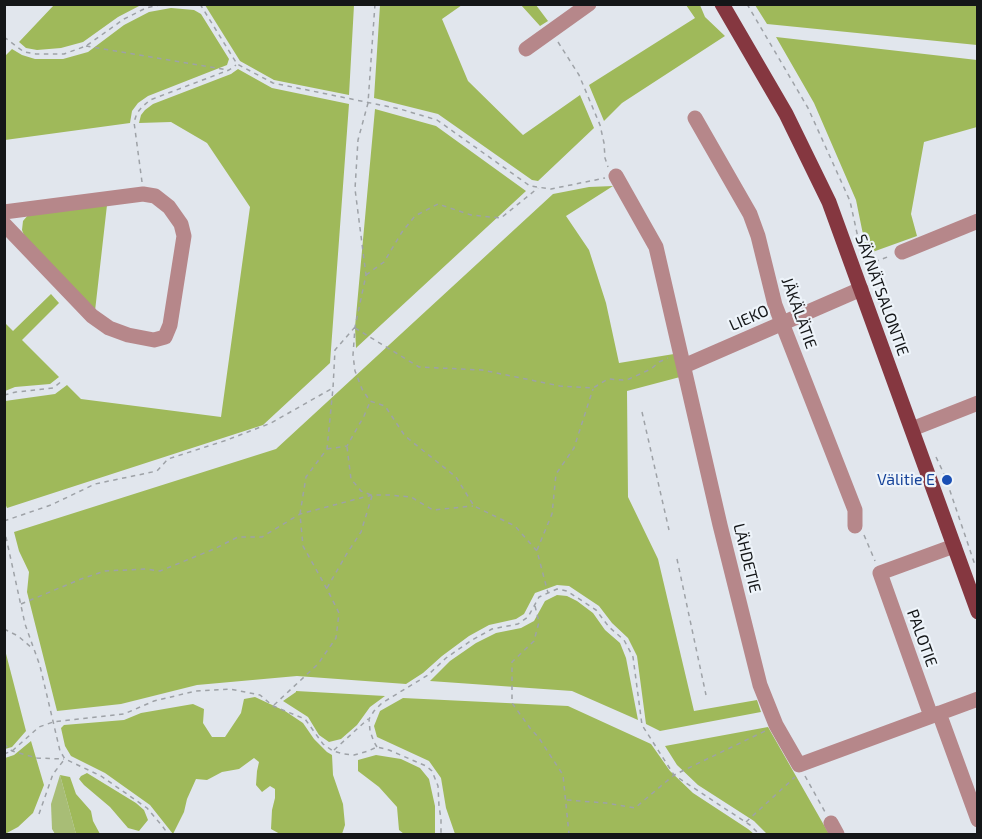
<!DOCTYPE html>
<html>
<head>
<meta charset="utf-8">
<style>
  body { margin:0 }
  #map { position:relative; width:982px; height:839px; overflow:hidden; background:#e1e6ed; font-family:"Exo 2",sans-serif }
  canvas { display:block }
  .frame { position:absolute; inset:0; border:6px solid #141618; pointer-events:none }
</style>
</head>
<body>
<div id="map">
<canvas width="982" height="839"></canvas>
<div class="frame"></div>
</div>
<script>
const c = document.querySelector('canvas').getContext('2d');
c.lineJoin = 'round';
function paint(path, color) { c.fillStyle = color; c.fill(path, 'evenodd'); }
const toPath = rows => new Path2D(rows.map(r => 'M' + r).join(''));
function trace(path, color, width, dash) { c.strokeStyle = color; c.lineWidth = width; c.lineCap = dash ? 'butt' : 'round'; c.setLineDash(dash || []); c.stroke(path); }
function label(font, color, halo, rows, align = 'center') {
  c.font = font + ' "Exo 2",sans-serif'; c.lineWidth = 4.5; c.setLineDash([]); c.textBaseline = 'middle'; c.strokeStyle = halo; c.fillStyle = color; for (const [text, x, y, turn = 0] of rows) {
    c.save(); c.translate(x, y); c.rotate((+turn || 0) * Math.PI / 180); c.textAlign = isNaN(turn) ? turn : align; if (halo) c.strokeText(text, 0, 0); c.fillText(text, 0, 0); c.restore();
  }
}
paint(toPath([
  [60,775,76,834,55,834,52,829,51,804]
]), '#a8bd76');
paint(toPath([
  [54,5,54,4,141,5,118,17,83,42,61,48,37,50,26,48,19,42],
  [205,5,354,5,349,95,274,80,240,61],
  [380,5,462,5,442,19,468,81,523,135,580,95,594,128,538,181,532,180,438,114,374,98],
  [521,5,536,5,548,21,540,26],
  [686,5,700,5,705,17,725,36,622,103,604,121,589,85,695,18],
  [755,5,976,5,978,21,977,45,767,24],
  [171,8,194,10,201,14,229,59,227,65,148,96,138,103,132,111,130,123,5,140,5,56,12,49,22,55,35,59,63,59,88,52,124,25,149,12],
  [776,37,977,60,977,127,924,142,911,214,917,236,867,254,856,200,814,103],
  [238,69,272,88,349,104,330,363,263,425,7,508,4,501,5,401,55,394,67,385,81,399,221,417,250,207,207,143,171,122,139,123,141,115,145,110,153,104,231,74],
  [375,109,436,126,526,191,356,348,355,327],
  [613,186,566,216,589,250,606,303,619,363,674,354,680,377,627,391,628,497,658,559,694,711,757,700,761,712,660,731,646,724,637,656,628,638,612,623,599,606,569,586,557,585,535,593,524,614,516,619,489,625,469,636,442,656,423,673,406,684,297,676,197,685,121,704,57,711,27,592,29,572,19,551,14,532,276,449,553,194,589,187],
  [107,205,95,311,25,238,22,230,23,221,29,214],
  [51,294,59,303,22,340,59,377,50,384,15,387,5,391,5,323,13,331],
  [557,595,567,596,577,601,593,613,605,630,620,643,626,658,638,720,572,691,430,681,450,661,476,643,496,633,521,628,534,621,545,601],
  [4,646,26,731,12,747,5,749],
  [296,692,296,691,385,696,370,707,357,725,341,739,329,742,319,735,308,717,283,701],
  [255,697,285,711,303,723,314,739,327,752,332,755,333,775,343,804,345,825,342,834,280,834,271,829,272,810,275,798,275,789,270,786,262,792,256,785,257,771,259,762,254,758,239,769,222,772,207,780,196,779,187,799,184,812,173,834,150,805,105,773,71,756,65,746,61,728,64,725,124,720,141,713,193,704,204,709,203,723,212,737,225,737,241,713,244,699],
  [403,698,568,706,651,744,670,771,693,793,748,829,754,834,455,834,446,808,441,778,429,761,377,737,374,726,380,711],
  [768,727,829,834,767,834,754,821,698,785,677,765,665,746],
  [31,741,44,785,33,813,18,827,5,834,5,758,14,755],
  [376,755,401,759,420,768,429,779,435,806,435,834,404,834,399,830,397,807,379,787,358,771,358,760],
  [87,773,136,803,144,810,148,820,139,831,128,828,110,807,84,785,79,779,81,776],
  [60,775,70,777,76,794,91,811,93,821,100,834,76,834]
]), '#9fb95a');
trace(toPath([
  [193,4,201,4],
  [200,4,237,64,273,83,400,109,437,120,530,186,551,189,605,178],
  [375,4,368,103,358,140,355,189,366,275,355,327,353,355,355,371,362,389,370,401,385,406,405,436,456,477,474,506,515,526,537,551,548,593],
  [747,4,808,108,850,201,860,247],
  [4,37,24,52,36,54,64,54,86,46,124,19,146,8,163,4],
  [558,42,579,75,600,125,604,143,605,158,608,167],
  [86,46,228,70],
  [142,182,134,122,137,113,142,107,150,100,229,70,236,65],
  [866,265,890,256],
  [366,275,384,262,402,232,415,216,438,204,471,215,501,218,538,188],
  [355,328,419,367,482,370,560,386,593,388,608,379,623,380,629,379,651,369,659,362,668,358],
  [4,395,16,392,53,388,62,381],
  [642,412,669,530],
  [347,447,351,479,361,491,371,495],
  [327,449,347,446,364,416,370,402],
  [936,457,945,476,975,565],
  [4,521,51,505,95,484,157,471,168,459,227,440,271,423,331,389],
  [4,528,25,624,40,666,60,751,65,759,101,776,147,808,163,827,168,834],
  [864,535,875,561],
  [537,550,552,514,556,474,574,448,593,389],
  [677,559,706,695],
  [327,588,346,555,361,532,372,496],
  [21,604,81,579,105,571,146,569,160,571,214,549,238,537,262,537,300,514,372,495,389,495,411,497,433,510,473,506],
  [535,606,539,622,534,641,512,662,512,703,530,728,539,738,563,775,569,834],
  [4,629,18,636,32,648],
  [274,705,318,664,336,638,339,613,327,589,303,546,300,514,306,477,327,449,333,388,335,350,355,327],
  [4,744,12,751,37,758,64,759],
  [377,747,374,742,370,731,369,719,374,711,382,703,428,675,446,658,472,640,492,629,518,624,528,617,539,597,557,589,567,591,596,610,609,627,624,640,633,657,642,725,674,775,750,825,759,834],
  [334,750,368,719],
  [4,754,12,751,39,727,53,722,124,714,154,701,196,691,230,689,260,695,273,706,305,719,323,744,333,751,344,754,354,755,368,751,377,747,389,750,426,766,432,771,438,786,439,806,441,819,441,834],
  [805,776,825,812],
  [567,800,606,803,635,808,674,775,765,731],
  [39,814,53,774,64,760],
  [746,822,795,777]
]), '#9ea2a7', 1.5, [4.5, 4.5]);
trace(toPath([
  [526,49,589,4],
  [695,118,750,214,758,236,775,305,855,510,855,526],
  [616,176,656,247,720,525,760,685,776,725,799,765,978,699],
  [4,212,143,194,155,196,169,207,181,224,184,236,170,325,165,337,154,340,128,335,109,328,92,316,4,224],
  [902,252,978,221],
  [684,366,861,289],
  [912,429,978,403],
  [939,713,978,820],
  [931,716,880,573,954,546],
  [831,823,837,834]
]), '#b6878a', 15);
trace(toPath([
  [722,4,786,114,829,202,978,612]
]), '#853740', 15);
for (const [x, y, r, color] of [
  [947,480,6,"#1a4fb4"]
]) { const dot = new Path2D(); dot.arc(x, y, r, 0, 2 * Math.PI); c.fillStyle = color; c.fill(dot); trace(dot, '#eef4fa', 2); }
label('16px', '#141618', '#eef4fa', [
  ["SÄYNÄTSALONTIE",882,295,70],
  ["JÄKÄLÄTIE",799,313,70],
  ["LIEKO",749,318,-24],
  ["LÄHDETIE",747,558,76],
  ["PALOTIE",922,638,70]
]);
label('16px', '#164399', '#eef4fa', [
  ["Välitie E",935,480]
], 'right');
</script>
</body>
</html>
